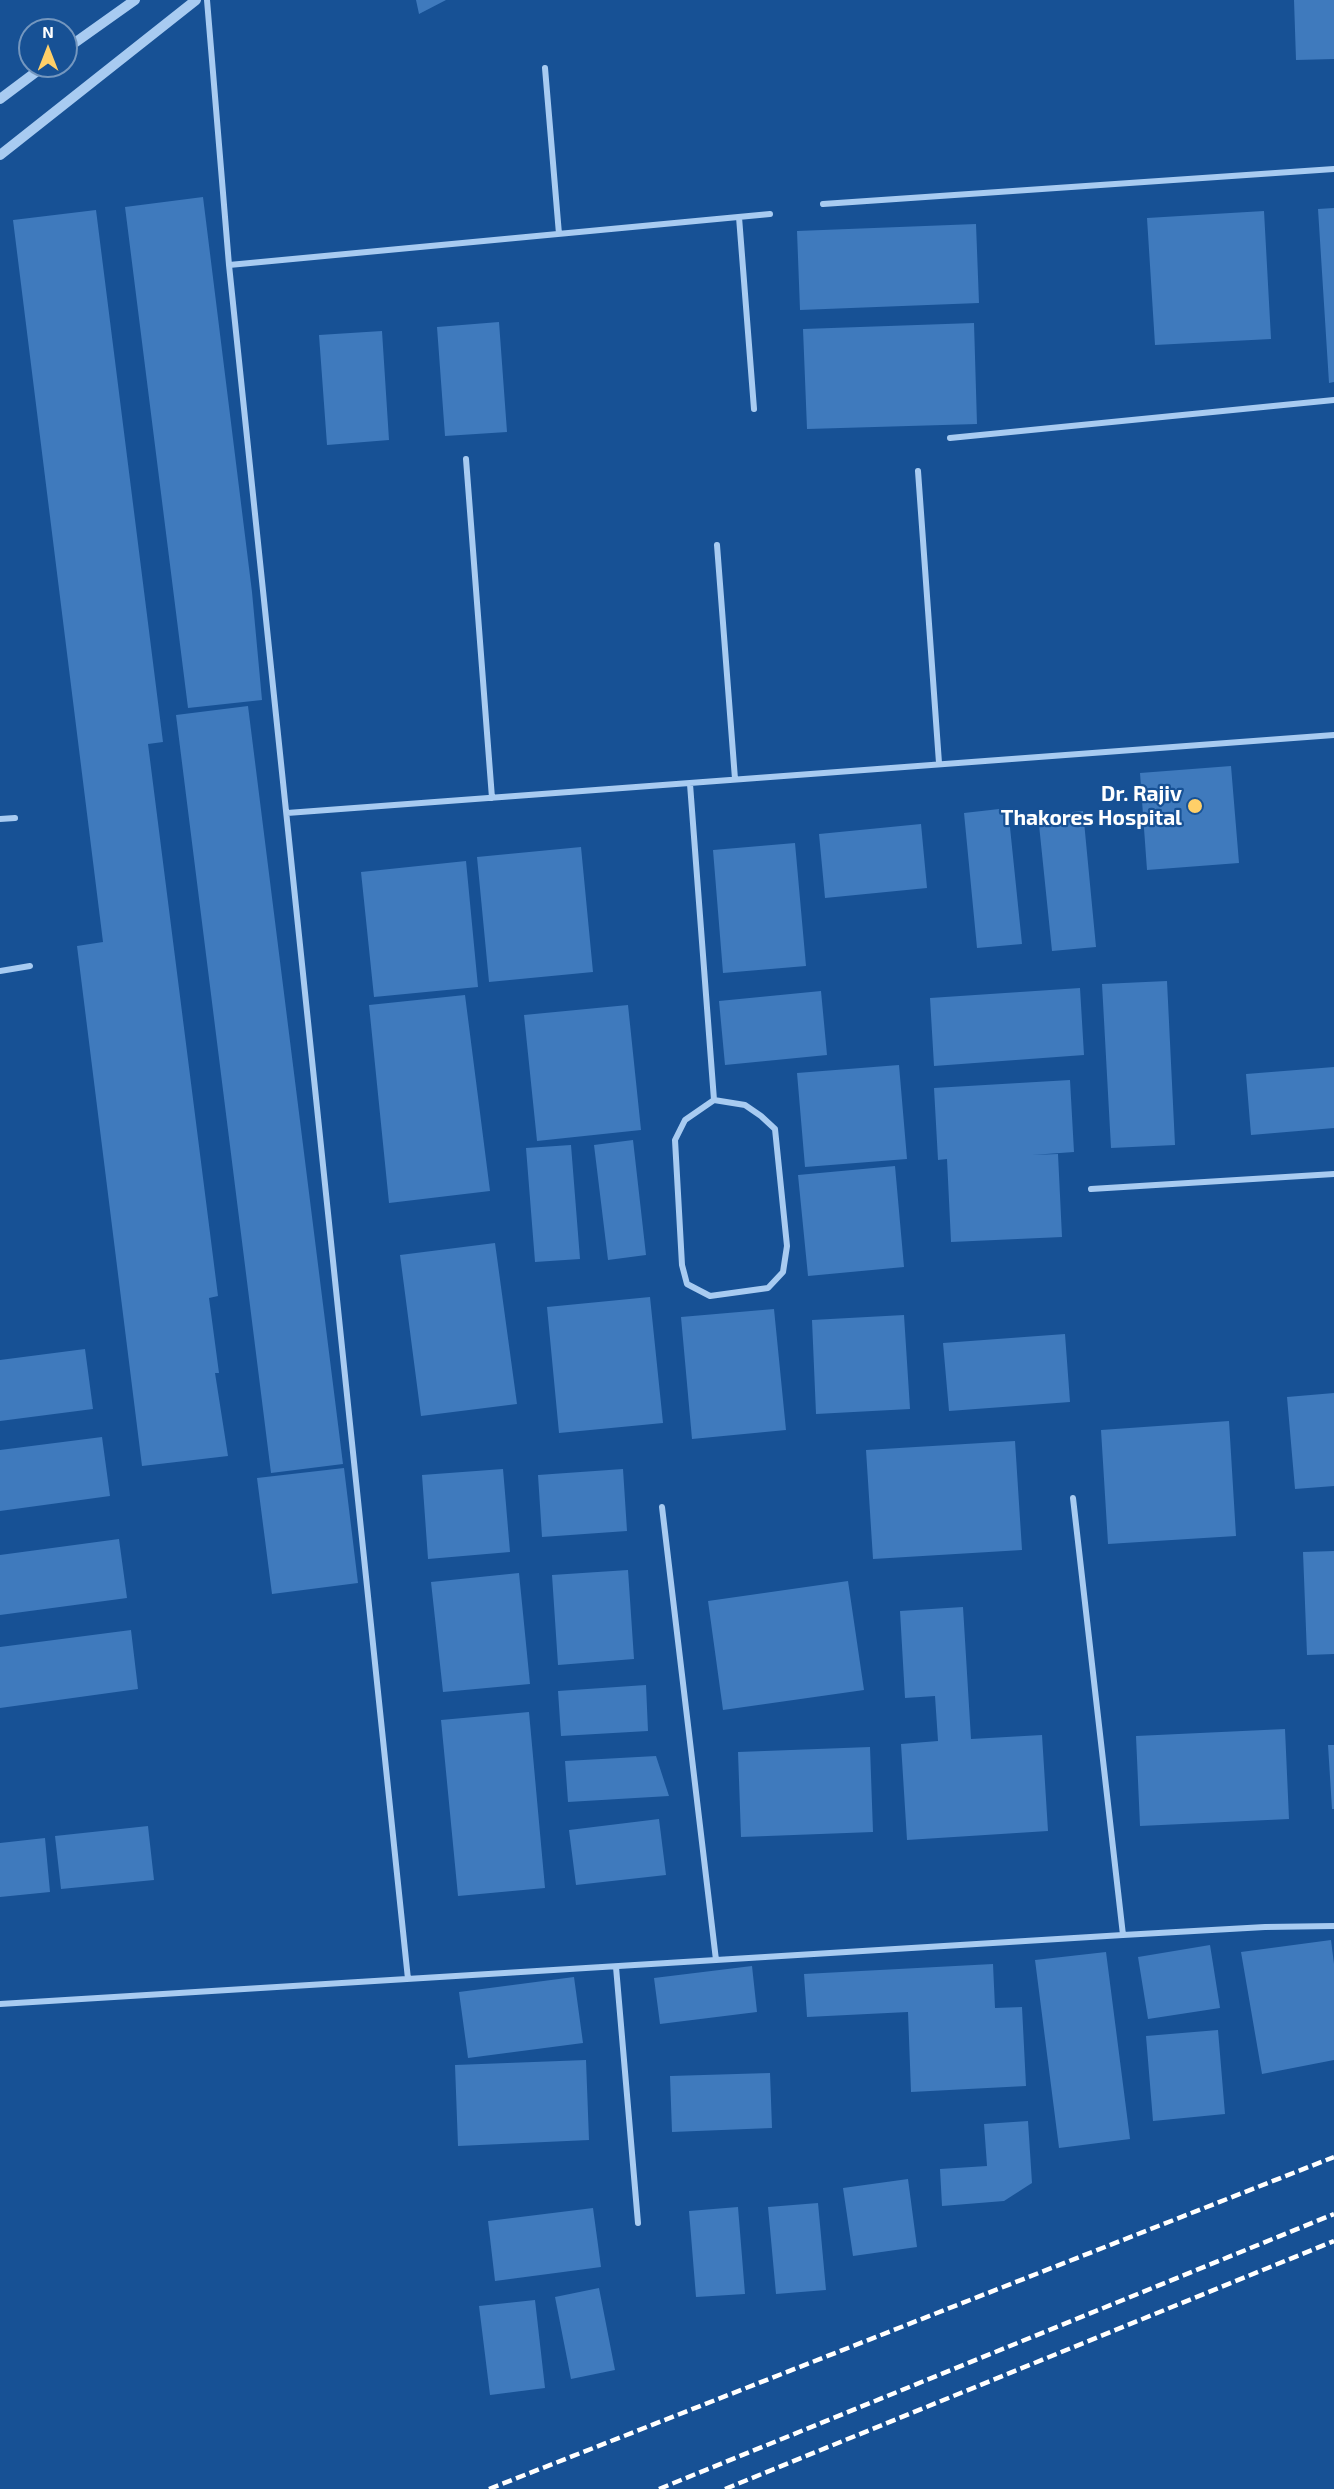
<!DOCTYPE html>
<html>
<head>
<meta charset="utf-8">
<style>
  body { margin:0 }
  #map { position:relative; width:1334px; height:2489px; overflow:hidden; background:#175195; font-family:"Exo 2",sans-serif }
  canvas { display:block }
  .north { position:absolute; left:18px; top:18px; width:60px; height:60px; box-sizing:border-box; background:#175195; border:2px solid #7497bf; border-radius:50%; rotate:0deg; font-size:16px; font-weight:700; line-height:24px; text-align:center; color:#fff }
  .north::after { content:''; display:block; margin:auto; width:21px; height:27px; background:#ffcf68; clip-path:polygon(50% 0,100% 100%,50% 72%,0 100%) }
</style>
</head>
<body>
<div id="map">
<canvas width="1334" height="2489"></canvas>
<div class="north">N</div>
</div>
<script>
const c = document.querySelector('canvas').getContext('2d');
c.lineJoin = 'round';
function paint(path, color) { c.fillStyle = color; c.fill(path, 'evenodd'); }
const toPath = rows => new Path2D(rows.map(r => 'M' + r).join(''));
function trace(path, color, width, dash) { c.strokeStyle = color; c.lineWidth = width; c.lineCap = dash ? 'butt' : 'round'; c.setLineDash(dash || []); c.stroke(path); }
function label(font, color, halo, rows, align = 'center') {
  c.font = font + ' "Exo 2",sans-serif'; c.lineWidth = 4.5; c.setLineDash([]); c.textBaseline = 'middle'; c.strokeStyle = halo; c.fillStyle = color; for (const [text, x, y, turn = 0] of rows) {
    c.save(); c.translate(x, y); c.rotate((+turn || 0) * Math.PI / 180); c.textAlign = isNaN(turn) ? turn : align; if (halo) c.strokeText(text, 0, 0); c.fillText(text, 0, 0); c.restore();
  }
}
paint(toPath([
  [416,0,446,0,419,14],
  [1294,0,1334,0,1334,59,1296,60],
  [203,197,252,592,262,700,188,708,125,207],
  [1334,208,1334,382,1329,383,1318,209],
  [96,210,163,742,148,744,218,1296,209,1298,219,1373,215,1373,228,1456,142,1466,77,946,103,942,13,220],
  [1264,211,1271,339,1155,345,1147,218],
  [976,224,979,303,800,310,797,231],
  [499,322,507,432,445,436,437,327],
  [974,323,977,424,807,429,803,329],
  [382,331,389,440,327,445,319,335],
  [248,706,343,1464,271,1473,176,715],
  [1231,766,1239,863,1147,870,1140,773],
  [1008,808,1022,944,977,948,964,813],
  [1083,811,1096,947,1052,951,1038,815],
  [921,824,927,888,825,898,819,834],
  [795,843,806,966,723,973,713,850],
  [581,847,593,972,489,982,477,857],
  [466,861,478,987,374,997,361,872],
  [1167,981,1175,1145,1111,1148,1102,984],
  [1080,988,1084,1055,934,1066,930,998],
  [821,991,827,1055,725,1065,719,1001],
  [465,995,490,1191,389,1203,369,1005],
  [628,1005,641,1130,537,1141,524,1015],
  [899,1065,907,1159,805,1167,797,1073],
  [1334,1067,1334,1128,1251,1135,1246,1074],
  [1070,1080,1074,1152,1032,1155,1058,1154,1062,1237,951,1242,947,1159,938,1160,934,1088],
  [633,1140,646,1255,608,1260,594,1145],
  [571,1145,580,1259,535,1262,526,1148],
  [895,1166,904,1267,808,1276,798,1175],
  [495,1243,517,1404,421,1416,400,1255],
  [650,1297,663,1423,559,1433,547,1307],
  [774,1309,786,1430,692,1439,681,1317],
  [904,1315,910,1409,816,1414,812,1320],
  [1065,1334,1070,1402,949,1411,943,1343],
  [85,1349,93,1409,0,1421,0,1360],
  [1334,1393,1334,1486,1295,1489,1287,1397],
  [1229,1421,1236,1536,1108,1544,1101,1430],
  [102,1437,110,1496,0,1511,0,1450],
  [1015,1441,1022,1550,873,1559,866,1450],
  [344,1468,358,1583,272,1594,257,1478],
  [503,1469,510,1552,428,1559,422,1475],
  [623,1469,627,1531,542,1537,538,1475],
  [119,1539,127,1598,0,1615,0,1555],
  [1334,1551,1334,1654,1307,1655,1303,1552],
  [628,1570,634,1659,558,1665,552,1575],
  [519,1573,530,1684,443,1692,431,1582],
  [848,1581,864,1690,723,1710,708,1601],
  [963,1607,971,1739,1042,1735,1048,1831,907,1840,901,1744,938,1741,935,1696,905,1698,900,1611],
  [131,1630,138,1689,0,1708,0,1647],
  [646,1685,648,1731,561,1736,558,1691],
  [529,1712,545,1888,458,1896,441,1720],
  [1285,1729,1289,1819,1140,1826,1136,1736],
  [1328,1745,1334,1745,1334,1809,1332,1809],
  [870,1747,873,1832,741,1837,738,1752],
  [656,1756,669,1796,568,1802,565,1761],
  [659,1819,666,1875,576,1885,569,1830],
  [148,1826,154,1880,61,1889,55,1836],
  [45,1838,50,1892,0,1897,0,1843],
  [1331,1940,1334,1964,1334,2060,1262,2074,1241,1952],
  [1210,1945,1220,2008,1148,2019,1138,1957],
  [1106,1952,1130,2139,1059,2148,1035,1960],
  [993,1964,995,2008,1022,2007,1026,2086,911,2092,908,2012,807,2017,804,1974],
  [752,1966,757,2012,660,2024,654,1978],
  [574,1977,583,2043,468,2058,459,1992],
  [1218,2030,1225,2114,1153,2121,1146,2036],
  [586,2060,589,2140,458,2146,455,2065],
  [770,2073,772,2128,672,2132,670,2076],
  [1028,2121,1032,2183,1004,2201,942,2206,940,2169,987,2166,984,2124],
  [908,2179,917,2247,853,2256,843,2188],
  [818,2203,826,2290,776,2294,768,2207],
  [738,2207,745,2294,696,2297,689,2211],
  [593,2208,601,2267,495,2281,488,2221],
  [599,2288,615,2370,571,2379,555,2297],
  [535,2300,545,2388,490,2395,479,2306]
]), '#3f7abd');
trace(toPath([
  [207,0,229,265,408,1979],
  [545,68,559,234],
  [823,204,1334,169],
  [739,217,754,409],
  [229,265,770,214],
  [950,438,1334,400],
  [466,459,492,798],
  [918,471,939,763],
  [717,545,735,779],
  [690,784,714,1100,685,1120,675,1140,682,1265,687,1284,710,1296,768,1288,783,1272,787,1246,775,1129,761,1116,745,1105,714,1100],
  [287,813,1334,735],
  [0,819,15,818],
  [0,971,30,966],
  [1091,1189,1334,1174],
  [1073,1498,1123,1935],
  [662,1507,716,1960],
  [616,1967,638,2223],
  [0,2004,1123,1935,1265,1927,1334,1926]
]), '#a8cbf1', 6);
trace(toPath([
  [66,49,135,0],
  [0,99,44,66],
  [0,155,196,0]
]), '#a8cbf1', 10);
trace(toPath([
  [489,2489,1334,2157],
  [659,2489,1334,2214],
  [725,2489,1334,2241]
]), '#fff', 4.5, [10, 4.5]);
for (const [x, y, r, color] of [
  [1195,806,8,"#ffcf68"]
]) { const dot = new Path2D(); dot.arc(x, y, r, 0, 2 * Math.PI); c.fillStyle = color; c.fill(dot); trace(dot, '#175195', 2); }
label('bold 21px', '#fff', '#175195', [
  ["Dr. Rajiv",1182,794],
  ["Thakores Hospital",1182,818]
], 'right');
</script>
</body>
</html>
